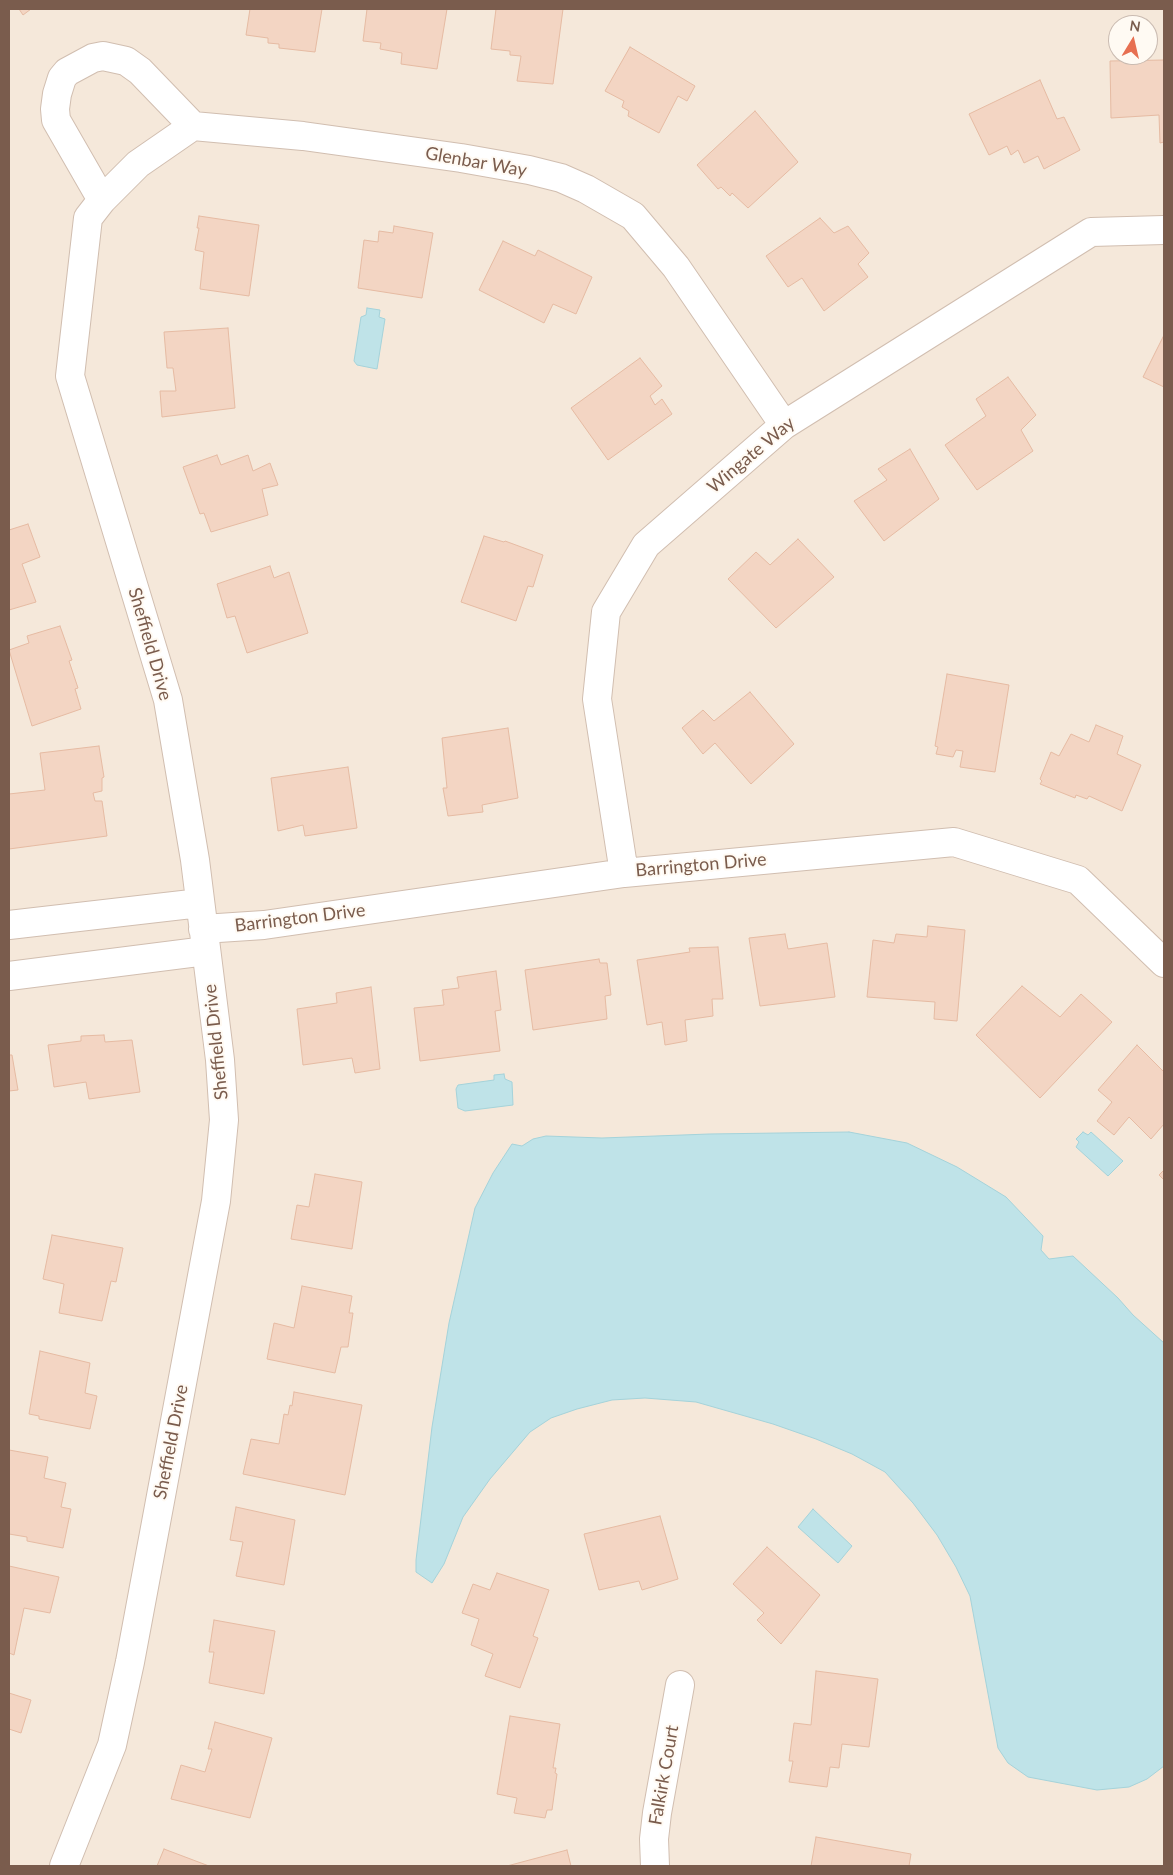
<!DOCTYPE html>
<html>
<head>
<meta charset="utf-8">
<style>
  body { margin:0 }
  #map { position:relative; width:1173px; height:1875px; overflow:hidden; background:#fdf6ec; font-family:Lato,sans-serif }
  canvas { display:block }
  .frame { position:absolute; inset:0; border:10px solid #7a5c4d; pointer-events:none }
  .north { position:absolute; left:1108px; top:15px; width:50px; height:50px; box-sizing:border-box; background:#fffaf3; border:1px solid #cabbb1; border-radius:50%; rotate:9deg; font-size:14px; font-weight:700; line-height:20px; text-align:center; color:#7a5c4d }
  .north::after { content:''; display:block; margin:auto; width:18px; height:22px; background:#e76f51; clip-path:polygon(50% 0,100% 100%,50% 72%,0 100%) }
</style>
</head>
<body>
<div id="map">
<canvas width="1173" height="1875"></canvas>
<div class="frame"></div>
<div class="north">N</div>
</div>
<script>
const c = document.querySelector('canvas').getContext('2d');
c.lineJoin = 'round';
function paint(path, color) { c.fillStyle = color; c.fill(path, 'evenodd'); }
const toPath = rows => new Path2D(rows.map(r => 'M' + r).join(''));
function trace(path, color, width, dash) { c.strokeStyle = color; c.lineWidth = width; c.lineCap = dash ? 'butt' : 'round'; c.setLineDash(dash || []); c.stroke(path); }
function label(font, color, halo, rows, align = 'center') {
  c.font = font + ' Lato,sans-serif'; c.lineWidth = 4; c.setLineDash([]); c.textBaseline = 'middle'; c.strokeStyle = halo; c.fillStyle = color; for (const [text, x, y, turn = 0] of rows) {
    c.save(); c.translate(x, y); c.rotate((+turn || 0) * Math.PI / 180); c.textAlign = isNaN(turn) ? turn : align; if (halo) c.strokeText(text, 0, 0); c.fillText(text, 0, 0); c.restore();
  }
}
paint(toPath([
  [9,9,1164,9,1164,1866,9,1866],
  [1118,25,1148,25,1148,55,1118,55]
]), '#f5e8da');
const water = toPath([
  [367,308,380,310,379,317,385,319,377,369,357,365,354,361,361,317,366,315,367,308],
  [504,1074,505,1079,512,1082,513,1105,465,1111,458,1108,456,1089,458,1085,494,1080,494,1075,504,1074],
  [849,1132,907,1143,957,1167,1006,1197,1043,1236,1041,1250,1049,1259,1073,1256,1118,1298,1133,1315,1164,1343,1164,1766,1147,1779,1129,1787,1097,1790,1028,1777,1008,1763,998,1748,970,1596,956,1567,937,1535,913,1503,885,1472,852,1454,816,1439,773,1424,696,1402,645,1398,612,1400,577,1409,551,1418,530,1432,490,1479,463,1517,444,1564,432,1583,416,1572,416,1560,432,1427,449,1323,475,1208,493,1173,512,1144,522,1146,533,1139,546,1136,602,1138,709,1134,849,1132],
  [1083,1132,1088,1135,1091,1132,1123,1161,1108,1176,1076,1147,1079,1142,1076,1139,1083,1132],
  [813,1509,852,1546,838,1563,798,1527,813,1509]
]);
paint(water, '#bfe3e8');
trace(water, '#a5d3da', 1);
const building = toPath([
  [19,9,31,9,23,15,19,9],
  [250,9,322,9,315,52,279,48,279,44,268,43,268,38,246,35,250,9],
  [367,9,447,9,437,69,401,64,402,53,380,49,381,43,363,41,367,9],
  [496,9,563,9,553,84,517,81,521,56,510,55,510,51,491,49,496,9],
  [630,47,695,86,687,101,678,96,659,133,628,116,629,111,622,107,624,101,605,91,630,47],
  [1164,60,1164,142,1160,143,1159,115,1111,118,1110,61,1164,60],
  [1040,80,1057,119,1064,117,1080,150,1044,169,1038,156,1024,163,1018,150,1011,155,1007,146,989,155,969,114,1040,80],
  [755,111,798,162,748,208,732,193,730,196,721,187,718,189,697,165,755,111],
  [199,216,259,225,249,296,200,289,204,252,195,250,199,228,197,228,199,216],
  [820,218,834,233,848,226,869,253,858,264,868,277,824,311,802,278,788,287,766,256,820,218],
  [394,226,433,233,422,298,358,288,364,240,378,242,379,231,393,233,394,226],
  [503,241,535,256,538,250,592,277,576,314,553,304,544,323,479,290,503,241],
  [228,328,235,408,162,417,160,391,176,391,173,368,167,368,164,332,228,328],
  [1164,335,1164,387,1143,377,1164,335],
  [640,358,662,386,650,396,655,405,662,399,672,414,608,460,571,408,640,358],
  [1008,377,1036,415,1021,430,1033,451,977,490,945,445,986,416,976,399,1008,377],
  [910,449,939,499,884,541,854,501,887,480,878,469,910,449],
  [217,455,221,465,248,455,253,471,270,463,278,485,262,489,268,515,211,532,204,513,200,514,183,467,217,455],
  [28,524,40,557,22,564,36,602,9,610,9,530,28,524],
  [484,536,504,542,505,541,543,555,533,587,528,586,516,621,461,602,484,536],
  [798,539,834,577,776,628,728,579,756,552,770,565,798,539],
  [270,566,274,578,289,572,308,633,247,653,235,616,227,618,217,584,270,566],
  [60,626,72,660,69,661,78,688,75,689,81,709,32,726,9,650,29,643,27,636,60,626],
  [947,674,1009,685,995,772,960,767,963,751,956,750,953,757,936,754,938,747,935,746,947,674],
  [750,692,794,744,751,784,715,743,703,754,682,728,703,710,714,721,750,692],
  [1096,725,1123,736,1117,754,1141,765,1122,811,1089,796,1087,799,1076,795,1075,798,1040,784,1042,781,1040,779,1051,752,1059,756,1071,734,1089,742,1096,725],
  [508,728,518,798,482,805,483,812,448,816,443,788,447,788,442,738,508,728],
  [99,746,104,777,102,778,102,791,93,793,95,801,102,801,107,836,9,849,9,794,45,790,40,753,99,746],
  [348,767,357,828,305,836,303,825,278,831,271,778,348,767],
  [928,926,965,930,957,1021,934,1019,935,1002,867,997,873,940,894,943,896,934,927,937,928,926],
  [785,934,788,949,827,943,835,997,760,1006,749,938,785,934],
  [718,947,723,999,712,999,713,1016,685,1020,687,1041,665,1045,662,1022,647,1025,637,960,690,952,689,948,718,947],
  [599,959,600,963,607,963,611,995,605,996,607,1019,533,1030,525,970,599,959],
  [496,971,501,1010,495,1011,500,1051,420,1061,414,1008,444,1005,442,990,459,988,457,977,496,971],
  [1022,986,1060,1017,1081,994,1112,1022,1040,1098,976,1035,1022,986],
  [371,987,380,1069,355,1073,352,1058,303,1065,297,1009,337,1003,336,993,371,987],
  [104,1035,105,1042,132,1040,140,1092,89,1099,86,1082,54,1087,48,1045,81,1041,81,1036,104,1035],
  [1137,1045,1164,1072,1164,1124,1151,1139,1129,1117,1114,1135,1097,1121,1112,1102,1098,1090,1137,1045],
  [9,1055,12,1055,18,1090,9,1091,9,1055],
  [1164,1170,1164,1180,1159,1175,1164,1170],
  [315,1174,362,1182,352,1249,291,1239,297,1205,309,1207,315,1174],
  [52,1235,123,1248,116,1282,111,1281,102,1321,59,1313,64,1284,43,1279,52,1235],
  [302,1286,352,1296,349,1313,353,1313,348,1347,341,1347,335,1373,267,1359,274,1323,294,1328,302,1286],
  [40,1351,90,1363,85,1393,97,1396,90,1429,39,1419,39,1416,29,1414,40,1351],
  [294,1392,362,1405,345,1495,243,1474,251,1439,279,1444,284,1414,288,1415,290,1405,292,1406,294,1392],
  [9,1450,48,1457,44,1478,66,1483,61,1507,71,1509,63,1548,27,1541,27,1537,9,1534,9,1450],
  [236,1507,295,1520,284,1585,236,1576,243,1542,230,1540,236,1507],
  [660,1516,678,1579,642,1590,639,1581,599,1590,584,1534,660,1516],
  [767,1547,820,1595,781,1644,757,1620,764,1613,733,1584,767,1547],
  [9,1566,59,1577,50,1613,24,1608,14,1655,9,1653,9,1566],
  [497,1573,549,1590,533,1636,538,1638,520,1688,485,1676,493,1654,471,1645,479,1619,462,1613,473,1584,490,1590,497,1573],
  [214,1620,275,1631,264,1694,209,1683,214,1652,209,1652,214,1620],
  [816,1671,878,1679,869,1747,842,1744,839,1768,830,1767,827,1787,789,1782,793,1761,789,1761,794,1723,811,1725,816,1671],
  [9,1693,31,1700,21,1733,9,1729,9,1731,9,1693],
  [510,1716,560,1724,553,1768,556,1768,555,1773,557,1774,552,1810,547,1810,545,1818,514,1813,517,1798,497,1794,510,1716],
  [215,1722,272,1738,250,1818,171,1799,181,1765,205,1772,212,1749,208,1749,215,1722],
  [816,1837,911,1854,909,1866,811,1866,816,1837],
  [164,1849,209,1866,157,1866,164,1849],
  [567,1850,571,1866,507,1866,567,1850]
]);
paint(building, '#f3d5c3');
trace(building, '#e6bba3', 1);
const minor = toPath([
  [102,200,56,120,55,109,57,94,62,78,67,72,93,58,103,56,126,61,140,71,193,126],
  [624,873,597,699,606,612,646,545,784,425,1091,232,1164,230],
  [9,925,200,903],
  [203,929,264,925,624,873,954,842,1078,880,1164,963],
  [9,976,206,951],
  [64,1866,112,1745,130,1662,216,1201,224,1120,220,1060,195,860,168,700,70,376,88,218,102,200,138,164,193,126,303,136,461,158,529,170,561,178,586,189,633,216,676,267,784,425],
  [655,1866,654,1839,657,1813,680,1685]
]);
trace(minor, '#d1beb0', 30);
trace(minor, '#fff', 28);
label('18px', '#7a5c4d', '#fffaf3', [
  ["Glenbar Way",476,162,10],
  ["Wingate Way",751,455,-40],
  ["Sheffield Drive",150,644,74],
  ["Barrington Drive",701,865,-5],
  ["Barrington Drive",300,918,-7],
  ["Sheffield Drive",216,1042,-96],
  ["Sheffield Drive",171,1442,-79],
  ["Falkirk Court",664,1775,-80]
]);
</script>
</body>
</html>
